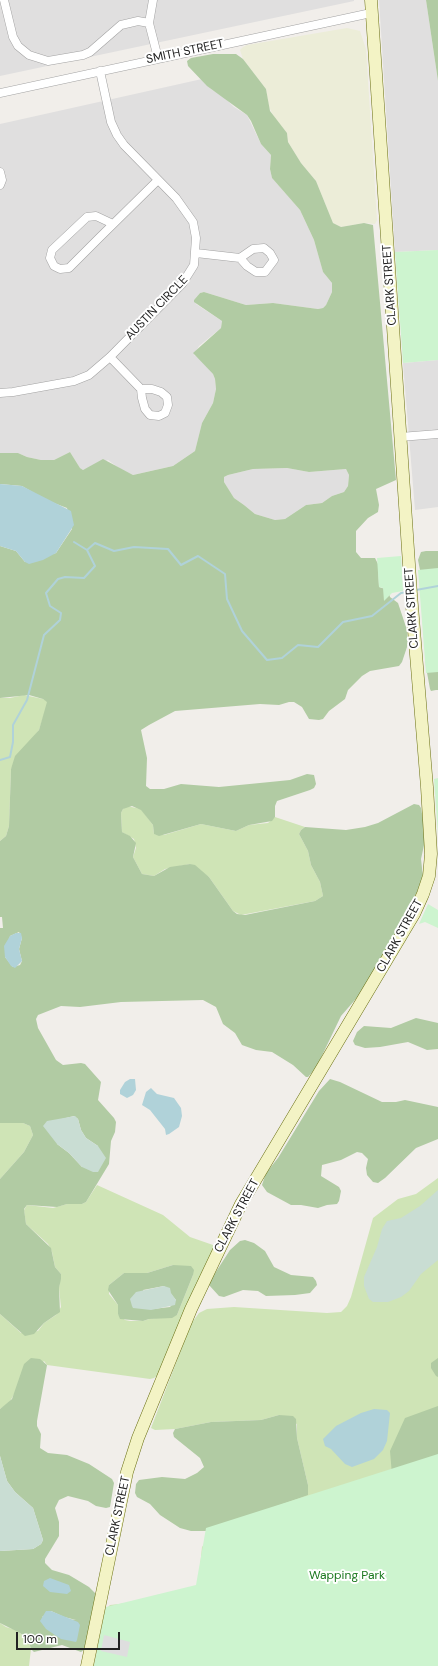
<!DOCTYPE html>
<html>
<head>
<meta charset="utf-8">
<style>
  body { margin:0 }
  #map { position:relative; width:438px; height:1666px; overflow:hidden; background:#f1eeea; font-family:"DM Sans",sans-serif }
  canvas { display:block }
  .scale { position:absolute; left:16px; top:1632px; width:104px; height:18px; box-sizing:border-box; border:2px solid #222; border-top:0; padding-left:5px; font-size:12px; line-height:14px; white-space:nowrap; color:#222; -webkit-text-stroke:3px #fff; paint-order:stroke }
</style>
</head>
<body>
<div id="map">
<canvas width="438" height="1666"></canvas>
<div class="scale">100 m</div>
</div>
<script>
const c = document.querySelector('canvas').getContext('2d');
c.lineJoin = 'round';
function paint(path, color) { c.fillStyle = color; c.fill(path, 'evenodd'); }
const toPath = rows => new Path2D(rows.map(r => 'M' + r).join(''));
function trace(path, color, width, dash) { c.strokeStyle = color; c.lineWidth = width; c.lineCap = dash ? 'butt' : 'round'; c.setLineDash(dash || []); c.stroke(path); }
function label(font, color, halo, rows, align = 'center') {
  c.font = font + ' "DM Sans",sans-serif'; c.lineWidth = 4; c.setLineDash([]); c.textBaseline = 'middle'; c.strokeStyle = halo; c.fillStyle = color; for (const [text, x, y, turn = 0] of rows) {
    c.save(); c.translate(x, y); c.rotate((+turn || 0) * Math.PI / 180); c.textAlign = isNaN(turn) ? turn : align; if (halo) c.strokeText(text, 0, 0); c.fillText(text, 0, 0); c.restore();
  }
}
paint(toPath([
  [0,0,354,0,354,1,0,76],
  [379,0,426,0,438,81,438,250,395,252],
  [202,79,211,89,224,97,234,107,247,115,261,144,271,155,270,169,272,178,300,210,314,240,323,272,332,283,332,292,326,305,323,308,318,309,273,303,246,305,204,292,200,293,194,300,196,304,222,321,221,328,199,346,194,355,200,359,213,374,215,379,216,389,213,403,202,423,195,451,173,466,133,475,120,469,108,460,83,470,80,468,70,452,54,460,41,460,27,457,18,453,0,453,0,124],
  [438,360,438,507,415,510,403,363],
  [287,468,309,472,346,469,349,475,348,486,344,492,332,496,322,503,306,505,285,519,275,520,255,514,244,505,234,498,224,482,224,477,228,475,253,469]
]), '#e0dfdf');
paint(toPath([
  [347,28,360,31,366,49,377,220,375,224,364,223,341,227,333,223,316,181,301,163,288,142,287,133,275,119,269,107,266,89,243,59,240,50,243,47,247,45]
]), '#ecedd8');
paint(toPath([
  [24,695,43,699,47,701,47,706,39,730,11,769,9,826,6,836,0,841,0,698,10,698],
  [127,806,141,809,153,825,154,834,164,835,201,824,236,831,249,825,268,823,275,817,305,827,301,830,299,834,308,851,311,865,320,882,323,896,315,901,241,915,233,911,209,877,190,864,165,869,154,876,142,874,133,857,136,848,134,839,122,832,121,813,123,809],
  [0,1123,23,1123,30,1126,33,1135,24,1152,0,1179],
  [438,1178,438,1666,94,1666,105,1610,110,1605,128,1603,198,1587,202,1547,205,1543,308,1485,297,1438,297,1424,279,1415,261,1420,211,1422,175,1429,155,1430,151,1428,191,1324,199,1313,207,1309,234,1307,327,1313,341,1312,347,1306,351,1297,373,1218,398,1199,416,1194],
  [97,1185,163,1215,190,1237,213,1245,213,1250,158,1375,154,1378,150,1379,47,1365,44,1361,16,1391,9,1403,0,1409,0,1314,21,1333,38,1331,44,1323,56,1315,61,1307,59,1288,61,1274,55,1267,52,1252,48,1244,26,1224,24,1210,27,1205,53,1208,67,1204,82,1204,86,1202],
  [173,1265,193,1275,177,1315,149,1319,143,1321,130,1321,125,1320,118,1314,118,1305,109,1294,109,1285,124,1273,147,1273],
  [0,1623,6,1627,16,1630,28,1639,31,1649,29,1666,0,1666]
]), '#cfe4b6');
paint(toPath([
  [426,0,438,0,438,81],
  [213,54,236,54,243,59,266,89,270,111,287,133,288,142,301,163,316,181,333,223,341,227,364,223,373,225,396,480,376,489,379,505,378,512,368,518,356,531,356,552,361,558,375,558,378,564,379,587,388,590,390,597,398,603,407,630,408,644,402,662,399,666,370,671,362,676,348,690,345,699,329,711,323,719,319,720,309,719,302,707,294,702,289,702,279,705,260,704,175,711,149,725,141,730,147,758,146,786,150,789,164,789,181,784,219,787,270,782,290,780,307,774,314,775,316,784,314,788,310,790,277,801,275,806,275,817,272,821,249,825,236,831,201,824,159,836,154,834,153,825,141,810,132,806,123,809,121,813,122,832,130,836,136,843,133,857,142,874,154,876,170,867,190,864,195,865,209,877,233,911,237,914,245,915,315,901,323,896,320,882,311,865,308,851,299,834,301,830,305,827,346,830,365,827,378,823,414,804,419,805,421,808,426,836,421,859,423,877,420,887,410,904,405,918,361,993,341,1016,316,1068,308,1077,306,1077,293,1065,272,1052,256,1050,242,1045,235,1033,223,1024,216,1007,203,1000,121,1002,80,1007,61,1006,38,1015,36,1019,38,1028,56,1060,63,1065,81,1063,85,1064,101,1082,98,1100,114,1118,116,1122,115,1132,111,1141,109,1164,86,1202,82,1204,67,1204,57,1207,27,1205,24,1209,26,1224,51,1248,55,1267,61,1274,61,1279,59,1288,60,1312,44,1323,34,1334,25,1336,0,1314,0,1179,24,1152,33,1135,30,1126,23,1123,0,1123,0,928,3,928,2,917,0,917,0,841,6,836,9,826,11,769,15,756,39,730,47,702,43,699,29,695,0,698,0,546,16,551,25,562,56,553,72,529,67,508,46,500,22,486,0,484,0,453,18,453,27,457,41,460,54,460,70,452,80,468,83,470,103,459,133,475,173,466,195,451,202,423,213,403,216,389,215,379,213,374,193,353,221,328,222,321,194,302,194,300,200,293,204,292,246,305,273,303,318,309,323,308,326,305,332,292,332,283,323,272,314,240,300,210,272,178,270,169,271,155,261,144,251,121,247,115,207,86,188,66,187,61,191,58],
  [287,468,309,472,346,469,349,475,348,486,344,492,332,496,322,503,306,505,285,519,275,520,255,514,244,505,234,498,224,482,224,477,228,475,253,469],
  [19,932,22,938,19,949,22,961,20,965,13,967,5,957,10,936],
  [74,1116,78,1119,81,1130,86,1138,98,1146,82,1167,69,1153,57,1144,62,1119],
  [426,551,438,551,438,690,436,690,431,691,430,689,426,667,420,570,418,560,421,552],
  [416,1018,438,1023,438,1049,427,1050,408,1042,380,1047,365,1048,355,1045,353,1041,357,1032,364,1026,391,1028],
  [330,1079,340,1082,382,1102,396,1102,405,1100,438,1107,438,1139,416,1148,385,1178,378,1183,373,1182,367,1175,366,1168,368,1159,362,1153,357,1152,341,1160,322,1165,321,1176,339,1187,341,1191,339,1201,337,1204,327,1205,318,1208,301,1205,291,1205,267,1192,262,1185,266,1173,278,1158,319,1091],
  [245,1240,254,1243,265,1251,274,1267,291,1275,313,1277,316,1281,317,1285,310,1293,295,1295,266,1296,258,1291,243,1290,224,1297,219,1296,209,1285,210,1281,230,1250,240,1241],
  [173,1265,191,1266,194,1270,193,1275,177,1315,172,1318,149,1319,143,1321,120,1319,118,1314,118,1305,108,1290,109,1285,124,1273,147,1273],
  [164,1286,176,1300,170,1307,153,1309,143,1290],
  [31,1358,40,1359,47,1365,37,1421,37,1426,41,1434,40,1448,48,1453,67,1455,89,1464,112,1479,114,1483,110,1507,106,1508,96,1506,88,1501,68,1496,59,1500,55,1508,59,1522,59,1536,45,1559,45,1563,52,1570,69,1575,89,1587,96,1594,85,1649,81,1652,62,1645,34,1652,31,1649,28,1639,20,1633,0,1623,0,1551,33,1549,41,1544,43,1540,33,1508,15,1492,7,1481,0,1456,0,1409,12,1399,24,1364],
  [51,1611,64,1617,76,1620,42,1617],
  [438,1358,438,1377,436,1376,431,1368,431,1363],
  [438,1406,438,1471,392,1475,390,1451,405,1418],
  [279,1415,293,1416,296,1419,297,1438,308,1485,308,1495,207,1531,191,1531,180,1528,160,1515,150,1504,137,1497,135,1493,136,1484,139,1480,162,1477,185,1479,197,1473,204,1467,200,1458,174,1437,173,1433,175,1429,211,1422,261,1420]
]), '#b1cba3');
paint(toPath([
  [75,1116,78,1119,81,1130,86,1138,98,1146,106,1158,98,1172,93,1172,82,1167,69,1153,57,1144,43,1126,47,1121],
  [438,1190,438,1260,421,1274,409,1291,401,1297,388,1302,373,1302,369,1299,364,1286,364,1277,377,1247,382,1229,387,1221,401,1218,420,1206],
  [164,1286,170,1288,171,1293,176,1300,175,1305,151,1310,133,1308,132,1306,130,1299,136,1292],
  [0,1456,7,1481,15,1492,33,1508,43,1540,41,1544,33,1549,0,1551]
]), '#c9ddd3');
paint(toPath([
  [438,250,438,360,403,363,395,252],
  [401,556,403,591,392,593,384,601,383,588,379,587,377,558],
  [438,568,438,672,426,673,418,570],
  [438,778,438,835,434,779],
  [428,904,438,910,438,928,425,922,419,924],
  [438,1454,438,1666,94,1666,106,1607,196,1585,206,1528]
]), '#cdf4cf');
paint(toPath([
  [104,1635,130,1642,127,1657,101,1651]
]), '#dedede');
paint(toPath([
  [0,484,22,486,71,511,74,525,56,553,43,560,29,564,25,562,16,551,0,546],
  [16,933,21,933,22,938,19,949,22,961,15,968,11,966,5,957,4,946,10,936],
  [130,1079,135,1079,136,1090,133,1095,127,1098,120,1094,120,1090,125,1082],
  [151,1088,157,1094,174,1098,181,1108,182,1116,179,1127,169,1134,166,1135,165,1129,150,1110,142,1105,146,1092],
  [374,1409,387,1410,390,1413,387,1441,383,1450,374,1459,352,1467,345,1464,331,1449,325,1446,323,1439,336,1426,361,1413],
  [50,1578,69,1585,71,1591,67,1594,50,1592,43,1586,44,1581],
  [46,1611,51,1611,78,1622,80,1625,77,1640,76,1642,61,1639,46,1629,40,1621]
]), '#b0d2d9');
trace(toPath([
  [74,542,87,550],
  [416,590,438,586],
  [0,760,10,757,13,742,13,725,27,700,44,635,60,620,61,613,50,606,46,593,58,579,65,577,84,578,95,566,87,550,95,543,114,551,134,547,168,549,181,565,198,556,225,574,227,599,242,631,267,660,282,658,298,645,318,647,343,622,372,616,401,593,407,592]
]), '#b0d2d9', 2);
const street = toPath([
  [4,0,13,37,18,46,29,55,48,61,83,55,90,52,121,25,138,21,149,23],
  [153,0,149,23,158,58],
  [0,93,371,13],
  [0,172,2,180,0,185],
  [113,224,96,216,87,217,52,250,50,258,54,266,60,269,69,268,99,238,158,180],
  [196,253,240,258,247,266,256,272,265,272,274,260,270,253,264,248,253,249,240,258],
  [110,357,141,389,142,398,145,409,150,415,159,416,165,413,168,405,167,397,161,392,152,389,141,389],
  [0,393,13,392,74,381,89,375,110,357,182,284,194,265,196,238,193,222,176,198,124,145,117,135,111,122,100,71],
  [400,437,438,434]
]);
const secondary = toPath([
  [87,1666,127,1472,138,1438,191,1309,241,1204,414,914,423,894,429,876,431,854,427,787,411,594,371,0]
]);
trace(street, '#a3a3a3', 9);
trace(secondary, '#6a7012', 13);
trace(street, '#fff', 8);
trace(secondary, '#f3f3c5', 12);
label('12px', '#222', '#fff', [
  ["SMITH STREET",185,52,-12],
  ["CLARK STREET",390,285,-94],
  ["AUSTIN CIRCLE",157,308,-46],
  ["CLARK STREET",412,608,-94],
  ["CLARK STREET",400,936,-61],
  ["CLARK STREET",237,1216,-62],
  ["CLARK STREET",118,1516,-78]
]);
label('12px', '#19771d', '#fff', [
  ["Wapping Park",347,1576]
]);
</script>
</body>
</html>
